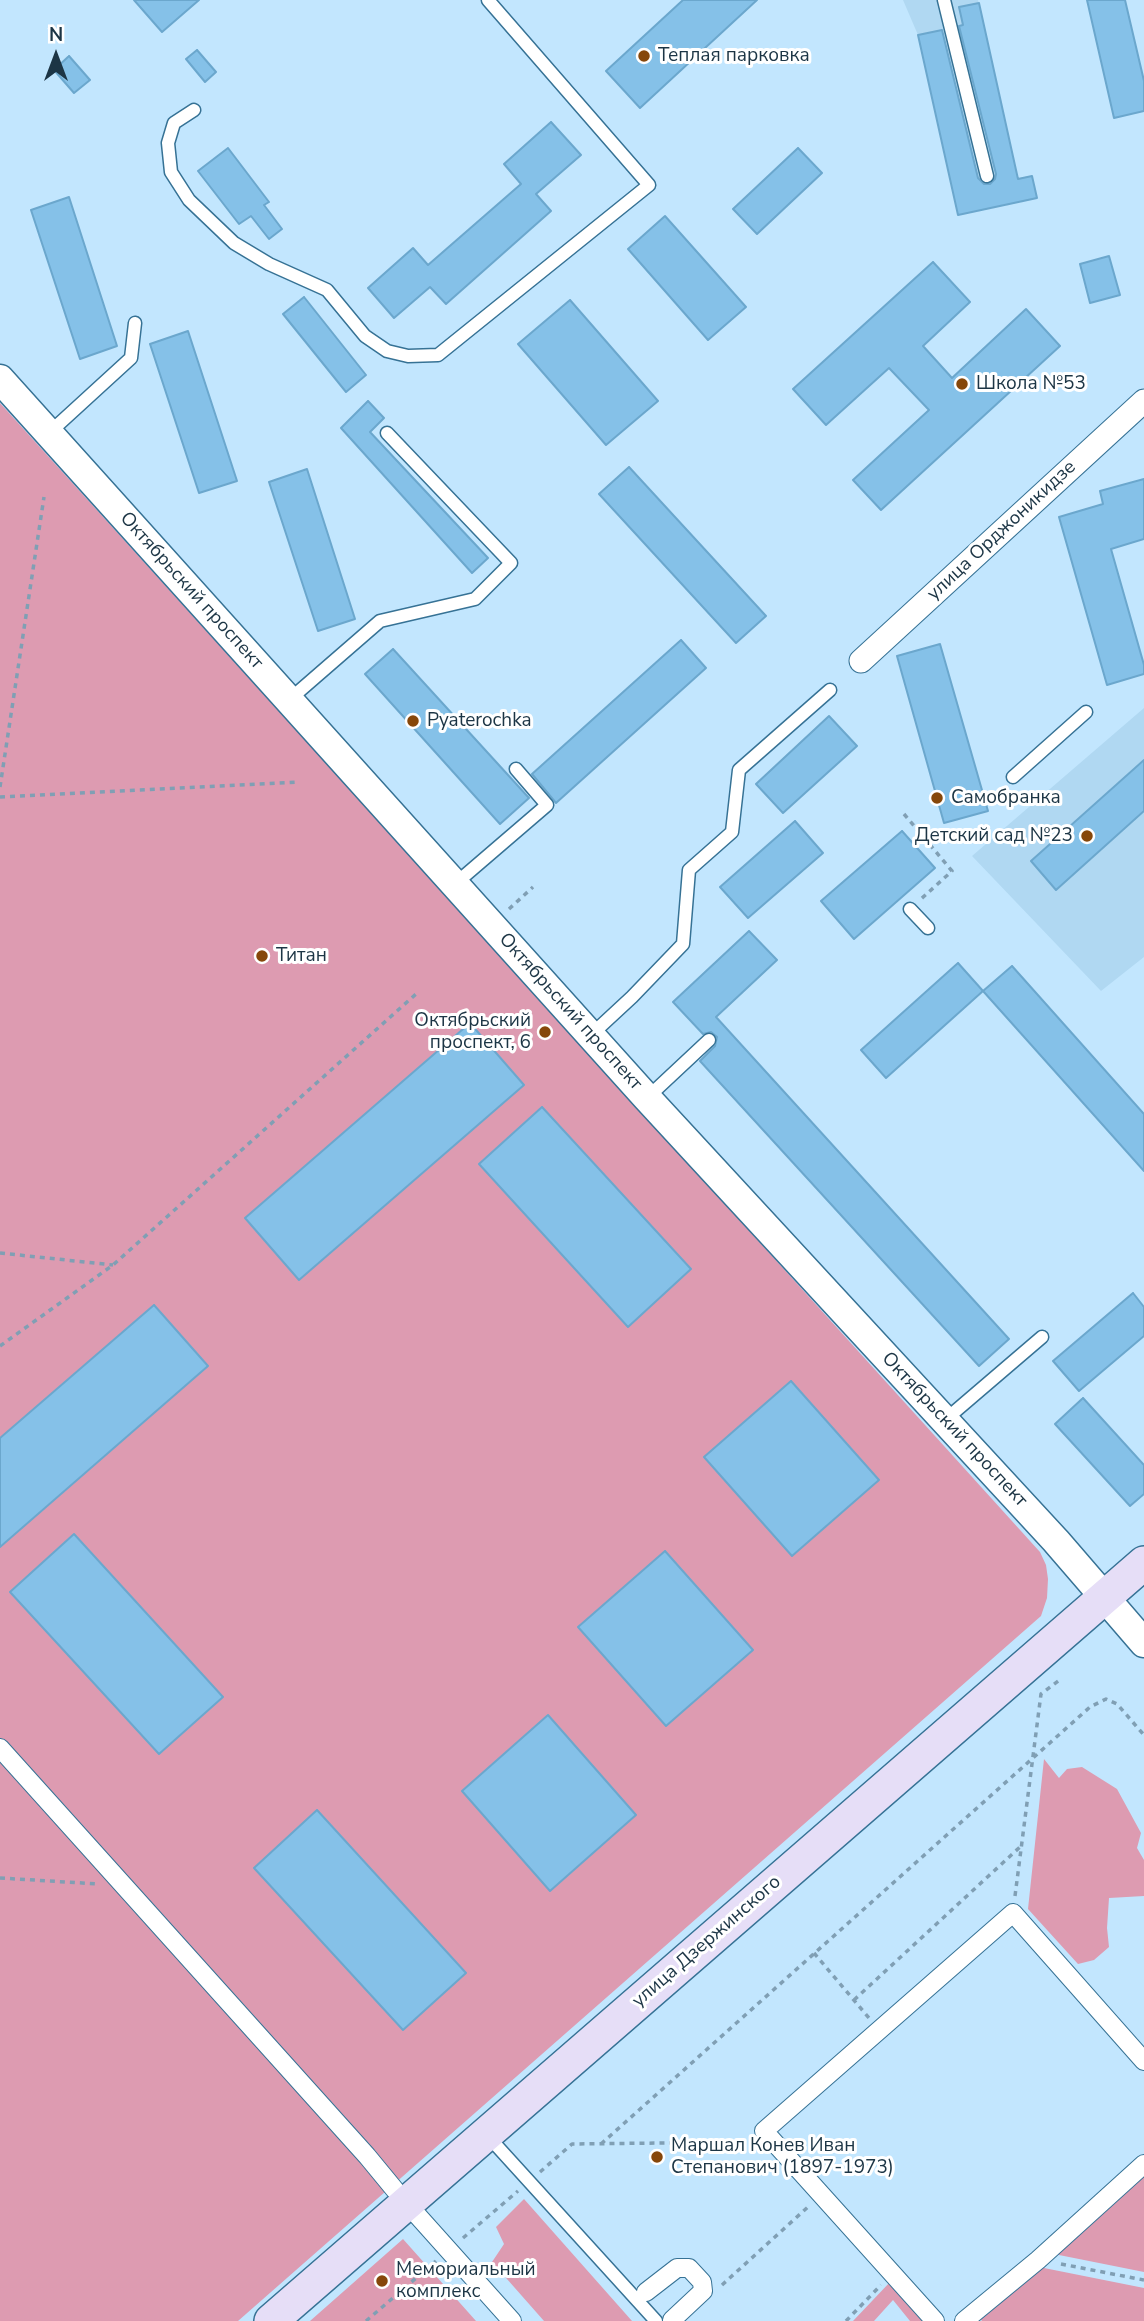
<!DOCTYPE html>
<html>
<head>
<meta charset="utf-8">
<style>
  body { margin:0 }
  #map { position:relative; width:1144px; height:2321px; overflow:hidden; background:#c2e6fe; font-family:"Nunito Sans",sans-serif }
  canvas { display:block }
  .north { position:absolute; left:21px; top:21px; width:70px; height:70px; -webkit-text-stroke:5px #fff; paint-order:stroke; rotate:0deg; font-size:19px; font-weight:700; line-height:28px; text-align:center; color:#1c3545 }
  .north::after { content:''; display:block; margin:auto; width:24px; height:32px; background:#1c3545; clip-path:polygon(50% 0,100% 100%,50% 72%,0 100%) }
</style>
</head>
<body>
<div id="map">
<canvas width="1144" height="2321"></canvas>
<div class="north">N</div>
</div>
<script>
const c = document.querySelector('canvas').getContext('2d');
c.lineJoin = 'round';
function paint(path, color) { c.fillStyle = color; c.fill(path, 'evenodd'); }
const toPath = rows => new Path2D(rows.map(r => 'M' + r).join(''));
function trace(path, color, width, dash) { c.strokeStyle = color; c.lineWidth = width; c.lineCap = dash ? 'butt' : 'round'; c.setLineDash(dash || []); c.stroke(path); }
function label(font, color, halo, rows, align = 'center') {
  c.font = font + ' "Nunito Sans",sans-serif'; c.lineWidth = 6; c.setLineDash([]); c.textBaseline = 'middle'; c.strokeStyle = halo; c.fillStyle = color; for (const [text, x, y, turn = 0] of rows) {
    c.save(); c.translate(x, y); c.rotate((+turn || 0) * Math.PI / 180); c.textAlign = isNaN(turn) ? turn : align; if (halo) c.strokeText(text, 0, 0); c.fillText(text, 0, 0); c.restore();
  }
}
paint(toPath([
  [903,0,978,0,1018,178,1032,176,1037,198,958,215,918,35],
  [1144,708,1144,957,1101,991,972,856]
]), '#b0d8f2');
paint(toPath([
  [0,403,1040,1552,1046,1565,1048,1579,1047,1598,1041,1616,238,2321,0,2321],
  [1044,1759,1059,1778,1067,1769,1082,1767,1117,1789,1141,1833,1137,1848,1144,1860,1144,1896,1109,1898,1107,1928,1109,1947,1094,1960,1078,1964,1028,1909],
  [1144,2174,1144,2272,1054,2254],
  [524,2199,632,2321,544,2321,492,2262,504,2244,496,2227],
  [403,2239,476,2321,310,2321],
  [1039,2267,1144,2288,1144,2321,982,2321,979,2317],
  [891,2281,929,2321,910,2321,893,2300,874,2321,853,2321]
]), '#dd9bb1');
const building = toPath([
  [134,0,199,0,162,32,134,0],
  [683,0,757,0,640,108,606,71,683,0],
  [1087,0,1125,0,1144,81,1144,111,1114,118,1087,0],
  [979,3,1018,179,1032,176,1037,198,958,215,918,35,942,30,978,178,984,184,990,184,995,179,996,174,959,26,963,25,959,7,979,3],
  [197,50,216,72,205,82,186,59,197,50],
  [69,56,90,80,74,93,54,70,69,56],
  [551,122,581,155,536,194,551,211,446,304,430,287,394,318,368,288,413,248,428,265,521,184,504,164,551,122],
  [228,148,269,202,264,205,282,229,269,239,251,216,239,224,198,171,228,148],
  [798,148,822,173,757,234,733,209,798,148],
  [69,197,117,346,80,359,31,210,69,197],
  [665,216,746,307,708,340,628,249,665,216],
  [1109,256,1120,295,1090,303,1080,264,1109,256],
  [933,262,970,302,923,346,952,378,1026,309,1060,346,881,510,853,480,929,410,889,368,826,425,793,389,933,262],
  [304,297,366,375,346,392,283,314,304,297],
  [570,300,658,401,606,445,518,344,570,300],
  [188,331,237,481,199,493,150,344,188,331],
  [368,401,384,418,370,432,488,558,472,573,341,428,368,401],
  [629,467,766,616,736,643,599,494,629,467],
  [307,469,355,619,318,631,269,482,307,469],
  [1144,479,1144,539,1111,549,1144,665,1144,674,1107,685,1059,517,1103,504,1100,491,1144,479],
  [681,640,706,668,556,803,532,774,681,640],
  [940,644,988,811,944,823,897,656,940,644],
  [393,649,529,798,500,824,365,674,393,649],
  [829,716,857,746,783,813,756,784,829,716],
  [1144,760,1144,811,1056,890,1031,861,1144,760],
  [795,821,823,853,748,918,720,887,795,821],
  [902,831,935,868,854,939,821,901,902,831],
  [749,931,777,960,716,1017,1009,1339,979,1366,700,1061,715,1046,717,1037,711,1032,703,1034,673,1002,749,931],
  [958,963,983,991,886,1078,861,1050,958,963],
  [1012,966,1144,1114,1144,1171,983,991,1012,966],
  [470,1023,524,1085,299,1280,245,1218,470,1023],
  [542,1107,691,1269,628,1327,479,1164,542,1107],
  [1133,1293,1144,1307,1144,1336,1079,1391,1053,1361,1133,1293],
  [154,1305,208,1366,0,1547,0,1438,154,1305],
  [791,1381,879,1480,792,1556,704,1457,791,1381],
  [1083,1398,1144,1465,1144,1494,1130,1506,1055,1424,1083,1398],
  [74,1534,223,1697,159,1754,10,1592,74,1534],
  [665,1551,753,1650,666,1726,578,1627,665,1551],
  [548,1715,636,1815,550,1891,462,1791,548,1715],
  [317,1810,466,1973,403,2030,254,1868,317,1810]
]);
paint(building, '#85c1e8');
trace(building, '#6ba7cd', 2);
const service = toPath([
  [944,0,987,176],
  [194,110,174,123,168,143,171,172,189,200,234,243,269,264,327,290,365,336,387,351,408,356,438,355,649,185,488,0],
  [49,433,131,358,135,323],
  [289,700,380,621,475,599,511,563,387,433],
  [1013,777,1086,712],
  [455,884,547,805,516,769],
  [910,909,928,928],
  [591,1035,632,997,683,944,689,870,732,832,739,770,830,690],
  [647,1098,709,1040],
  [945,1420,1042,1337],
  [486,2134,656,2321]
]);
const pedestrian = toPath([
  [0,1748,367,2156,395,2190],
  [418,2216,512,2321],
  [646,2292,677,2268,689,2268,702,2282,703,2291,672,2320],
  [935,2321,764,2131,1013,1913,1144,2061],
  [964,2321,1038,2260,1144,2164]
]);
const minor = toPath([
  [861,661,1144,401]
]);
const tertiary = toPath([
  [0,379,647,1098,1056,1541,1144,1643]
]);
const secondary = toPath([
  [271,2321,1144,1563]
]);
trace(service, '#367295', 15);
trace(pedestrian, '#367295', 20);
trace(minor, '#367295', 25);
trace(tertiary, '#367295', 31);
trace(secondary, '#367295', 36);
trace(toPath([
  [0,787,44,497],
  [0,797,299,782],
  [904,814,952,871,921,899],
  [509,909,533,887],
  [0,1253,113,1265],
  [0,1346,113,1265,416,994],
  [0,1878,99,1884],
  [1015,1896,1041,1694,1061,1679],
  [814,1953,869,2018],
  [854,2000,1020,1847],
  [601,2144,1090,1707,1106,1699,1117,1704,1144,1735],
  [540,2172,572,2144,752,2142],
  [463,2238,518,2191],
  [1061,2264,1144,2280],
  [722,2285,809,2206],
  [366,2321,436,2261],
  [846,2321,881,2285]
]), '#809fb4', 3.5, [5, 5]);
trace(service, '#fff', 12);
trace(pedestrian, '#fff', 18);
trace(minor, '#fff', 23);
trace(tertiary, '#fff', 28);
trace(secondary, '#e6def7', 33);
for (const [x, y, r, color] of [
  [644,56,7,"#86470a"],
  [962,384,7,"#86470a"],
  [413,721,7,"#86470a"],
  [937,798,7,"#86470a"],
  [1087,836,7,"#86470a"],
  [262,956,7,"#86470a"],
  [545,1032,7,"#86470a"],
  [657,2157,7,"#86470a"],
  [382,2281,7,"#86470a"]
]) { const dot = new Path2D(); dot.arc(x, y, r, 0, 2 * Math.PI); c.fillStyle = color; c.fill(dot); trace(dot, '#fff', 2.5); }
label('19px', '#1c3545', '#fff', [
  ["Теплая парковка",658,56],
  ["Школа №53",976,384],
  ["Pyaterochka",427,721],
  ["Самобранка",951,798],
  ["Детский сад №23",1073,836,"right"],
  ["Титан",276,956],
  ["Октябрьский",531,1021,"right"],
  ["проспект, 6",531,1043,"right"],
  ["Маршал Конев Иван",671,2146],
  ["Степанович (1897-1973)",671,2168],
  ["Мемориальный",396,2270],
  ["комплекс",396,2292]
], 'left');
label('19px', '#1c3545', '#fff', [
  ["улица Орджоникидзе",1002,531,-43],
  ["Октябрьский проспект",191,591,48],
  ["Октябрьский проспект",570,1012,48],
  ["Октябрьский проспект",954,1430,47],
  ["улица Дзержинского",707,1942,-41]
]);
</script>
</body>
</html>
